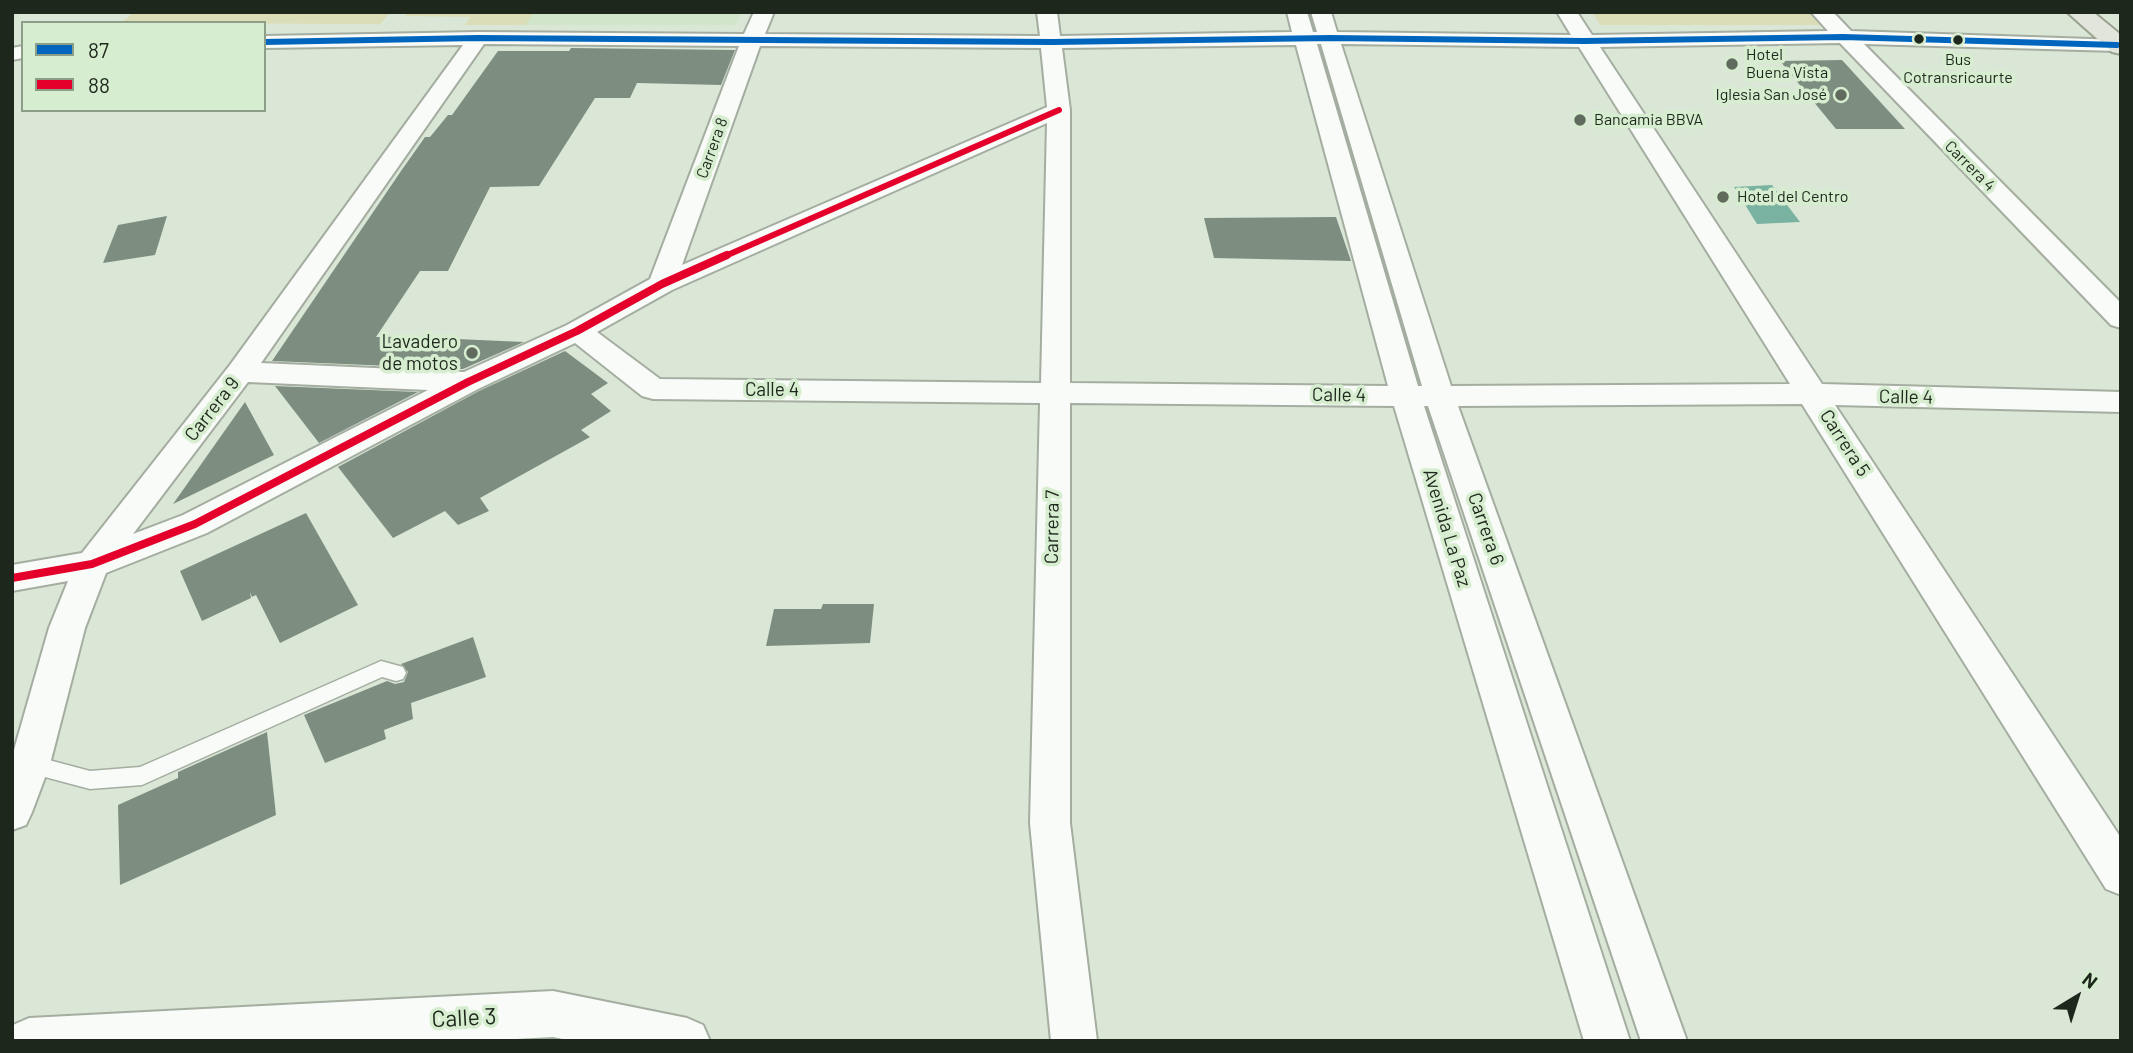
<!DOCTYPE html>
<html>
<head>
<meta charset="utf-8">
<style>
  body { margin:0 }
  #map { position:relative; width:2133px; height:1053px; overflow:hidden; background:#dae7d6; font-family:Barlow,sans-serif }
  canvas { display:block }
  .frame { position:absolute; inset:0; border:14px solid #1e271c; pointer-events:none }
  .legend { position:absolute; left:21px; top:21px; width:245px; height:91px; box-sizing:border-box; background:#d7edd0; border:2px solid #8d9e88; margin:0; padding:9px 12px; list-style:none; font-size:21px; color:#1e271c }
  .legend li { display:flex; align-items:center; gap:14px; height:35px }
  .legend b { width:35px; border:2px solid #8d9e88 }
  .north { position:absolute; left:2042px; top:962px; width:70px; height:70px; -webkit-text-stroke:5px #d7edd0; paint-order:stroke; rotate:38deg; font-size:19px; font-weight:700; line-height:28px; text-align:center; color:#1e271c }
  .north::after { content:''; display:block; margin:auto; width:24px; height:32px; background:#1e271c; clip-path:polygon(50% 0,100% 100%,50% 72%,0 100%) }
</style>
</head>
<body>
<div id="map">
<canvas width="2133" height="1053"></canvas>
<div class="frame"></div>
<ul class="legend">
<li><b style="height:9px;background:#0065bd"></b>87</li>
<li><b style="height:9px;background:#e4002b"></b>88</li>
</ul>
<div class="north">N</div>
</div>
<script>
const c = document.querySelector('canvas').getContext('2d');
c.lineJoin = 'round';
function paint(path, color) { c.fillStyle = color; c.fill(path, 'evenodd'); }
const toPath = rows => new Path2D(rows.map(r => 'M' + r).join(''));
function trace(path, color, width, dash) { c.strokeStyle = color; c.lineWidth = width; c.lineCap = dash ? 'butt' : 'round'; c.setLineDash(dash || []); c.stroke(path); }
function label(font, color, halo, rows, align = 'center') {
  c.font = font + ' Barlow,sans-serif'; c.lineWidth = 7; c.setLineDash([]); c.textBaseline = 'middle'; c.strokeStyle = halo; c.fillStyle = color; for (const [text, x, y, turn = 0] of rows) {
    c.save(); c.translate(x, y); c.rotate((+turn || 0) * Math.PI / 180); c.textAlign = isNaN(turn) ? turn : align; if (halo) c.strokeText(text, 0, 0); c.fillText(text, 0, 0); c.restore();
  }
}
paint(toPath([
  [475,12,742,12,736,25,465,25]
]), '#d1e5ca');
paint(toPath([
  [134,12,391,12,380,24,121,23],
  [409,12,535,12,525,25,465,25,470,17,405,16],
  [1592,12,1809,12,1821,25,1600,25]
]), '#dbddb8');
paint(toPath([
  [1772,185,1800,222,1757,224,1734,187]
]), '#79b2a0');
paint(toPath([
  [571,48,735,50,721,85,637,83,630,98,595,98,539,186,490,187,448,271,420,271,376,337,458,336,457,339,524,342,463,369,272,361,401,171,425,137,430,137,448,115,452,115,498,51,569,51],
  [1842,60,1905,129,1836,129,1780,61],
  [167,216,155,255,103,263,118,225],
  [1336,217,1351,261,1214,258,1204,218],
  [565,351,608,383,591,394,611,411,581,430,590,437,480,498,489,511,458,525,445,511,393,538,338,467,479,391],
  [275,386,418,392,319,443],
  [245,402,274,455,173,504],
  [306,513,358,605,280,643,256,595,252,597,250,592,251,598,202,621,180,571],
  [823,604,874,604,870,643,766,646,774,609,821,609],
  [473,637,486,677,411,703,413,719,384,730,386,739,325,763,304,715,387,681,395,684,404,682,408,672,401,664],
  [267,732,276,815,120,885,118,805,178,778,178,772]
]), '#7d8e81');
const service = toPath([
  [381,661,403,667,406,673,403,679,396,681,382,677,142,785,90,789,30,773,23,770,20,764,23,758,30,755,90,771,140,767,381,661]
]);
const minor = toPath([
  [754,12,774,12,765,34,1040,36,1037,12,1057,12,1060,36,1292,32,1287,12,1307,12,1313,32,1317,32,1311,12,1331,12,1337,32,1571,35,1557,12,1577,12,1592,35,1828,31,1811,12,1833,12,1851,31,2121,40,2121,50,2117,51,1864,44,2121,303,2121,328,2111,325,1840,43,1600,47,1822,384,2121,392,2121,412,1835,405,2121,838,2121,895,2106,889,1802,404,1458,406,1687,1041,1641,1041,1428,406,1424,406,1630,1041,1584,1041,1394,406,1070,403,1070,823,1097,1041,1051,1041,1030,823,1040,403,653,399,642,396,575,343,478,389,207,533,106,573,85,628,50,764,32,812,26,825,12,830,12,757,49,628,68,581,12,591,12,565,82,553,230,365,463,45,264,48,264,36,478,32,744,34,754,12],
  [484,44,739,46,650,279,567,325,464,372,261,363,484,44],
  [1317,44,1321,44,1422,386,1418,386,1317,44],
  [1341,44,1579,47,1790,384,1451,386,1341,44],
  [1296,45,1388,386,1070,383,1070,110,1062,48,1296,45],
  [760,46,1041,48,1047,107,682,265,760,46],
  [1047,123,1041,383,660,379,597,332,672,290,1047,123],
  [248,382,428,390,183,515,133,534,248,382],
  [23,46,23,58,12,60,12,48,23,46],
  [553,991,687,1018,703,1025,710,1041,572,1041,553,1037,479,1041,12,1041,13,1025,29,1018,553,991]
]);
const primary = toPath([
  [2067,12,2093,12,2121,35,2121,54,2112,52,2067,12]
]);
trace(service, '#a4ada0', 3);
trace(minor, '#a4ada0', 4);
trace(primary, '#99a28e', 4);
paint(service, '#f9fbf9');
paint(minor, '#f9fbf9');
paint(primary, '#e2e5db');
trace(toPath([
  [264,42,478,38,1052,42,1330,38,1584,41,1843,37,2117,45]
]), '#0065bd', 6);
trace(toPath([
  [723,257,1059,110]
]), '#e4002b', 6);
trace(toPath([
  [12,578,92,564,195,524,468,382,577,331,662,284,727,255]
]), '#e4002b', 8);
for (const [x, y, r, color] of [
  [1919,39,6,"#1e271c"],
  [1958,40,6,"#1e271c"],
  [1732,64,7,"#606a5d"],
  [1841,95,7,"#606a5d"],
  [1580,120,7,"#606a5d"],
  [1723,197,7,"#606a5d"],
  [472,353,7,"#606a5d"]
]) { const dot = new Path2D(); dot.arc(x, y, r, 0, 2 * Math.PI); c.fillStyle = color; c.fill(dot); trace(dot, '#d7edd0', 2.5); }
label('16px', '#1e271c', '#d7edd0', [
  ["Hotel",1746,55],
  ["Buena Vista",1746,73],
  ["Iglesia San José",1827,95,"right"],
  ["Bancamia BBVA",1594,120],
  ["Hotel del Centro",1737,197]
], 'left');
label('16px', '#1e271c', '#d7edd0', [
  ["Bus",1958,60],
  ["Cotransricaurte",1958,78]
]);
label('16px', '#1e271c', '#d7edd0', [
  ["Carrera 8",712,148,-70],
  ["Carrera 4",1970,166,45]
]);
label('19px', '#1e271c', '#d7edd0', [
  ["Lavadero",458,342],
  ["de motos",458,364]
], 'right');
label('19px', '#1e271c', '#d7edd0', [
  ["Calle 4",772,390],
  ["Calle 4",1339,395,1],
  ["Calle 4",1906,397,1],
  ["Carrera 9",212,409,-52],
  ["Carrera 5",1845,443,57],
  ["Carrera 7",1052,527,-89],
  ["Avenida La Paz",1447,528,73],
  ["Carrera 6",1486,529,71]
]);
label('23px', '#1e271c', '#d7edd0', [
  ["Calle 3",464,1018,-3]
]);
</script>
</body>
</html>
